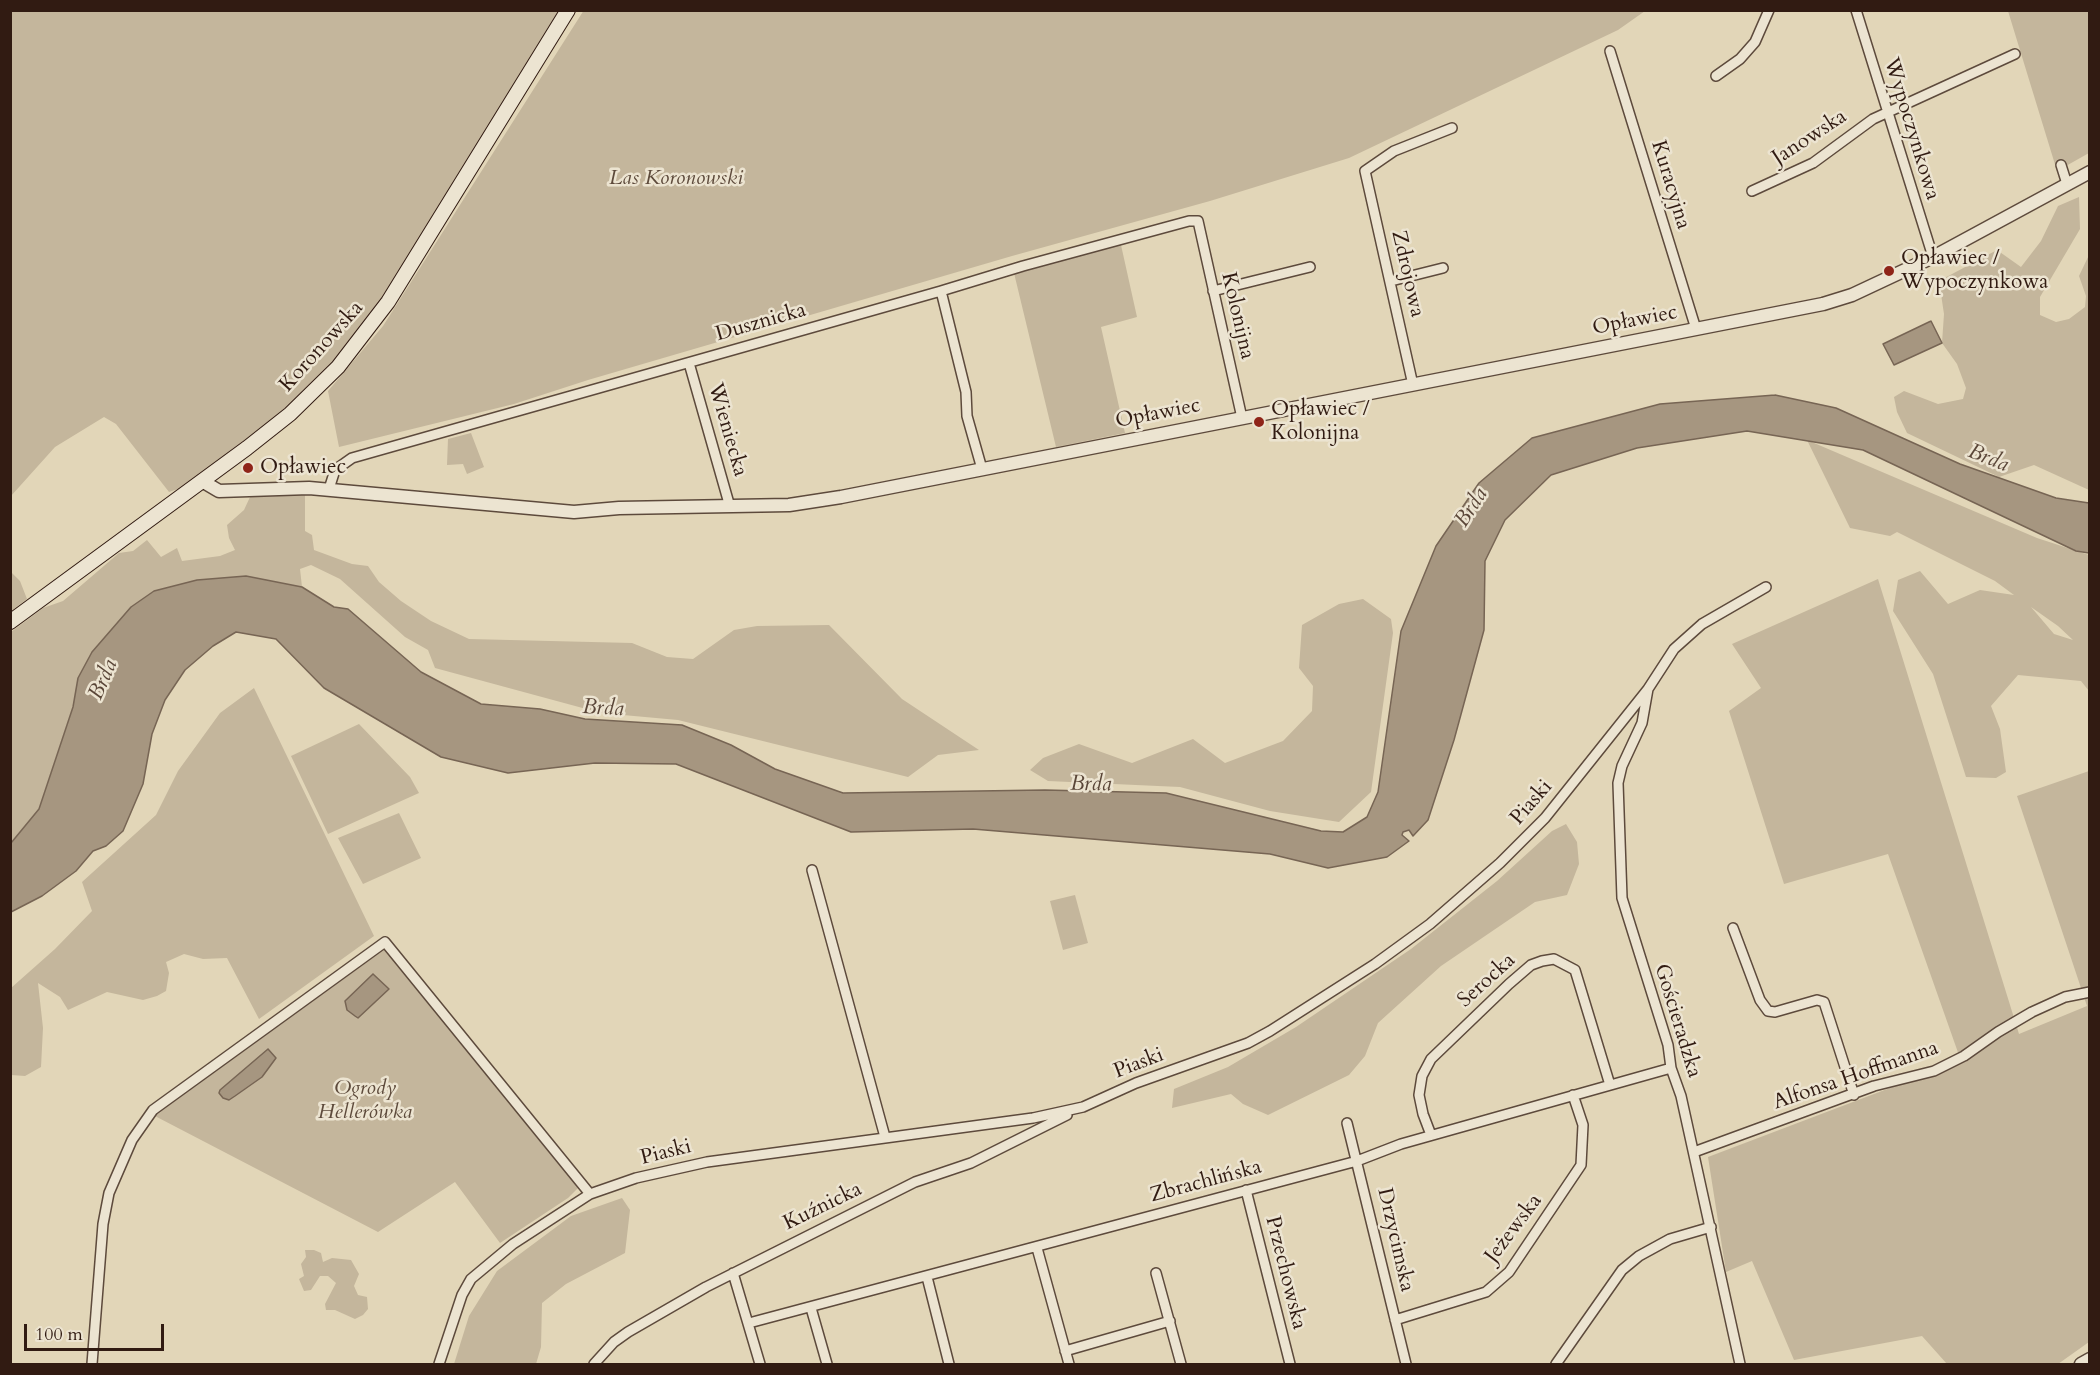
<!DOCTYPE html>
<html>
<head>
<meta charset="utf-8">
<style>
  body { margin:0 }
  #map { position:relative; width:2100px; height:1375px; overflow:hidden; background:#e2d6b8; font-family:Cardo,serif }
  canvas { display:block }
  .frame { position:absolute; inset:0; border:12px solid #311b12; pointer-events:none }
  .scale { position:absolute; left:24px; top:1324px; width:140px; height:27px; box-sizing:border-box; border:3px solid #311b12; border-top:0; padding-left:8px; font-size:18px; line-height:21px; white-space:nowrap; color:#311b12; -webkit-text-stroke:4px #ece4d1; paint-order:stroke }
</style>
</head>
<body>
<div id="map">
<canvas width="2100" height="1375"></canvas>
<div class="frame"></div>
<div class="scale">100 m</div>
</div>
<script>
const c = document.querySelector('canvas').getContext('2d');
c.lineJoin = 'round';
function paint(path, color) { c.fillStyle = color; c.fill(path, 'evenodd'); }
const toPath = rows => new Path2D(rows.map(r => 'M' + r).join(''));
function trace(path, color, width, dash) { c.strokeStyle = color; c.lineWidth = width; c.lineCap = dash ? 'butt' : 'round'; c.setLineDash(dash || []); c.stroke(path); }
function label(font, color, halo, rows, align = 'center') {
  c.font = font + ' Cardo,serif'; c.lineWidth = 5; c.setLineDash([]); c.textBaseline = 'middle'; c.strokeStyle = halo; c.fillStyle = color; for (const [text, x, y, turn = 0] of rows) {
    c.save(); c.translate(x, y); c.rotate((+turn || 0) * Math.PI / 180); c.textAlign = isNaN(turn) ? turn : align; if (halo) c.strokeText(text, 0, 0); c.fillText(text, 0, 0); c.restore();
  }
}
paint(toPath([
  [584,10,1645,10,1645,11,1618,30,1349,158,1210,201,1012,256,588,380,514,404,339,447,328,391,383,326],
  [11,11,560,11,384,298,337,359,284,410,181,488,169,492,116,424,104,417,55,447,11,496],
  [2008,11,2089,11,2089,153,2057,171],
  [2079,197,2080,229,2040,297,2040,315,2056,322,2069,319,2085,307,2086,296,2079,276,2089,255,2089,490,2034,465,1999,477,1907,433,1897,412,1894,397,1904,391,1938,404,1963,399,1966,388,1957,364,1942,343,1944,314,1939,281,1997,250,2021,267,2041,241,2058,206],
  [1121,245,1137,317,1101,327,1125,433,1056,447,1014,273],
  [471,433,484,467,467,474,463,464,447,465,448,439],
  [1807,440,2037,538,2089,555,2089,691,2081,681,2018,675,1991,706,2000,729,2006,772,1996,778,1966,777,1933,674,1893,611,1898,580,1920,571,1948,604,1980,590,2014,595,1995,581,1897,532,1890,536,1850,528],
  [2031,607,2058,626,2073,640,2054,634],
  [305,495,305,531,312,535,314,550,352,564,368,566,379,582,401,601,431,621,469,639,632,643,667,657,693,659,734,630,757,626,829,625,902,699,979,750,938,755,908,777,678,720,601,713,435,668,428,650,405,637,340,579,311,565,300,569,302,587,246,576,154,591,131,608,92,652,78,678,73,707,39,809,11,843,11,632,43,608,63,601,119,553,133,551,147,540,161,557,177,548,182,561,220,556,235,550,229,538,227,525,244,510,250,497],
  [11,572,20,581,27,599,11,611],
  [1878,579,2019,1034,2087,1006,2017,796,2089,771,2089,1342,2058,1364,1947,1364,1922,1336,1794,1360,1752,1261,1726,1272,1708,1157,1961,1061,1888,854,1784,884,1729,711,1761,688,1732,644],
  [1363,599,1391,619,1393,633,1371,792,1339,822,1270,811,1180,787,1048,781,1030,770,1043,758,1079,744,1132,763,1193,739,1225,763,1283,741,1312,711,1313,686,1299,668,1302,625,1339,604],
  [254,688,374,936,259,1019,227,958,203,959,184,954,166,962,169,973,166,991,157,996,143,1000,107,992,68,1010,60,997,38,983,43,1028,41,1067,25,1076,11,1075,11,988,55,949,92,911,82,882,156,815,178,771,220,713],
  [359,724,410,777,419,793,328,834,291,756],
  [399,813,421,858,363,884,338,838],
  [1566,824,1577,842,1579,864,1567,895,1535,902,1441,966,1378,1023,1365,1056,1349,1075,1268,1115,1243,1104,1231,1094,1172,1108,1174,1089,1228,1067,1296,1027,1411,949,1497,881,1552,831],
  [1075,895,1088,943,1063,950,1050,901],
  [384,950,578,1188,568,1198,500,1243,455,1182,378,1232,153,1115],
  [622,1198,630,1210,625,1253,566,1284,542,1303,541,1347,536,1364,454,1364,469,1316,497,1271,571,1216],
  [305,1250,314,1250,321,1253,323,1262,332,1258,351,1260,359,1274,354,1286,358,1295,367,1297,368,1309,363,1315,355,1319,335,1310,326,1310,325,1304,336,1283,328,1276,320,1276,311,1290,304,1291,299,1279,304,1276,301,1264,306,1257]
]), '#c4b69c');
const water = toPath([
  [1931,321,1942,343,1894,365,1883,344,1931,321],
  [1775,395,1836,408,1960,464,2056,498,2089,503,2089,553,2076,551,1863,450,1747,431,1637,448,1551,475,1505,520,1485,561,1484,630,1454,740,1428,820,1413,836,1409,830,1403,832,1402,835,1409,841,1387,857,1328,868,1270,854,973,829,851,832,676,764,595,763,508,773,441,757,324,688,276,639,236,632,213,646,185,670,165,700,152,734,143,784,123,831,106,846,93,851,76,871,42,896,11,912,11,843,39,809,73,707,78,678,92,652,131,607,154,591,197,580,246,576,302,587,334,607,348,609,421,672,481,704,540,709,585,719,682,725,731,745,775,769,843,793,1045,790,1166,793,1321,831,1343,832,1367,817,1378,792,1401,631,1436,546,1479,483,1532,438,1660,404,1775,395],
  [373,974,389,989,358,1018,355,1016,347,1010,345,1001,373,974],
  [268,1049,276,1058,262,1077,235,1096,229,1100,223,1098,219,1093,220,1090,268,1049]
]);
paint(water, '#a69680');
trace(water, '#776554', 1.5);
const minor = toPath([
  [1856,10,1933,257],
  [1610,51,1696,329],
  [1716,76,1740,59,1755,42,1769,10],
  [2061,165,2067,184],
  [1752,191,1813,163,1873,119,2015,54],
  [1391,281,1443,268],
  [1213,291,1310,267],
  [689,363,730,507],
  [1413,385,1365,171,1394,151,1452,128],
  [982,469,967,416,966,392,941,291,1023,266,1189,221,1198,221,1242,418],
  [329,489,335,470,352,458,941,291],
  [1648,689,1642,723,1622,766,1618,783,1622,898,1668,1045,1671,1068,1681,1096,1740,1364],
  [812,870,885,1137],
  [1733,928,1760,1000,1768,1011,1775,1012,1817,1000,1824,1002,1854,1095],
  [1347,1123,1406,1364],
  [1431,1135,1423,1114,1419,1095,1422,1076,1431,1059,1509,984,1531,965,1542,961,1554,959,1575,970,1610,1085],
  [1694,1152,1874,1086,1934,1071,1964,1056,1998,1032,2032,1012,2065,997,2090,992],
  [1246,1190,1290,1364],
  [1037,1248,1069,1364],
  [733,1273,760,1364],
  [1156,1273,1181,1364],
  [927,1277,949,1364],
  [811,1308,827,1364],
  [1395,1320,1486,1292,1509,1272,1581,1165,1583,1125,1573,1095],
  [749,1323,1357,1161,1401,1144,1671,1068],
  [1065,1351,1170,1321],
  [92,1364,103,1224,109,1193,132,1140,153,1110,385,942,590,1194],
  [439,1364,462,1295,471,1279,513,1244,590,1194,636,1178,707,1162,1033,1118,1083,1107,1136,1083,1248,1043,1270,1031,1375,964,1430,924,1500,863,1545,818,1648,689,1674,649,1702,624,1766,587],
  [594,1364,614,1342,628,1332,706,1287,915,1182,971,1163,1067,1115],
  [1556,1364,1622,1270,1639,1256,1670,1239,1711,1227]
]);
const tertiary = toPath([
  [202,481,219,491,309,488,574,512,619,508,789,505,841,497,1823,304,1852,295,1933,257,2090,172],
  [2081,1364,2090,1359]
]);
const secondary = toPath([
  [10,622,247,448,290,414,338,367,388,302,568,10]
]);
trace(minor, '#5d4a3c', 12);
trace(tertiary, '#5d4a3c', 15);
trace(secondary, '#311b12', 16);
trace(minor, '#ece4d1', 9);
trace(tertiary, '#ece4d1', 12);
trace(secondary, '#ece4d1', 14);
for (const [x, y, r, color] of [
  [1889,271,6,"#8f2418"],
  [1259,422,6,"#8f2418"],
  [248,468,6,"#8f2418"]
]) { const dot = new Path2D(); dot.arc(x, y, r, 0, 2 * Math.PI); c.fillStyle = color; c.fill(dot); trace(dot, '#ece4d1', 2); }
label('21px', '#311b12', '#ece4d1', [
  ["Wypoczynkowa",1911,129,73],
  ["Janowska",1810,138,-33],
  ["Kuracyjna",1670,185,73],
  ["Zdrojowa",1407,274,77],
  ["Kolonijna",1237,316,77],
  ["Opławiec",1635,321,-11],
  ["Dusznicka",761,323,-16],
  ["Koronowska",322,347,-48],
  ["Opławiec",1158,414,-11],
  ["Wieniecka",727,430,74],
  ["Piaski",1532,803,-49],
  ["Serocka",1487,981,-42],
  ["Gościeradzka",1677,1021,73],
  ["Piaski",1139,1064,-21],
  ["Alfonsa Hoffmanna",1856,1076,-19],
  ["Piaski",666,1153,-14],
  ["Zbrachlińska",1206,1182,-15],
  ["Kuźnicka",823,1207,-26],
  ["Jeżewska",1514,1229,-53],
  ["Drzycimska",1395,1240,77],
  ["Przechowska",1285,1273,76]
]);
label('italic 21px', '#5d4a3b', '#ece4d1', [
  ["Las Koronowski",676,179],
  ["Ogrody",365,1089],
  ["Hellerówka",365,1113]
]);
label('21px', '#311b12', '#ece4d1', [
  ["Opławiec /",1901,259],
  ["Wypoczynkowa",1901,283],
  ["Opławiec /",1271,410],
  ["Kolonijna",1271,434],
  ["Opławiec",260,468]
], 'left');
label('italic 22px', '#5a4638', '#ece4d1', [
  ["Brda",1988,459,22],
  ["Brda",1472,508,-57],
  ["Brda",104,680,-66],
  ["Brda",603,709,3],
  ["Brda",1091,785,1]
]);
</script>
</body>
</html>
